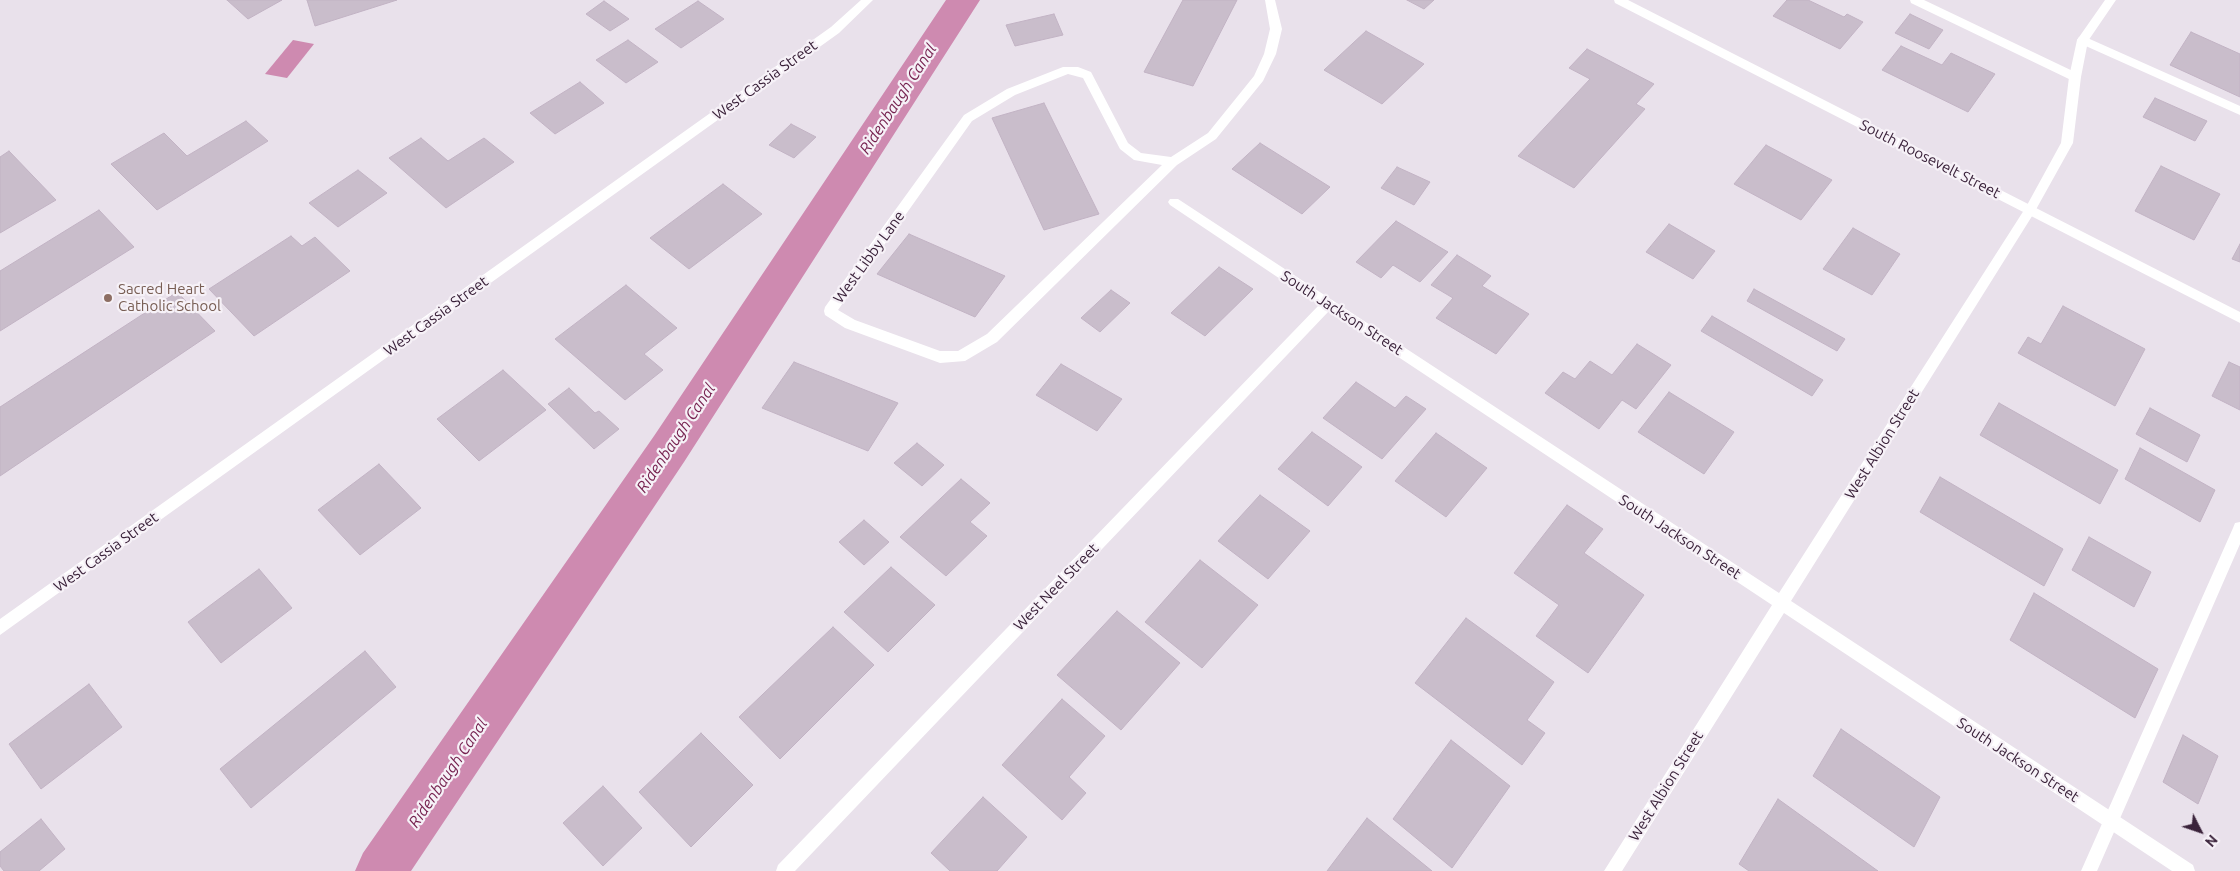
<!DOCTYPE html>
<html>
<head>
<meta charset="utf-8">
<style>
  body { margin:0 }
  #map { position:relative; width:2240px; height:871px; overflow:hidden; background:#e9e1eb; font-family:Ubuntu,sans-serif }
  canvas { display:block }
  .north { position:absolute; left:2175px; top:806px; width:50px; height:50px; -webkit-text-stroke:4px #f6f1f7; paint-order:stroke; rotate:131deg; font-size:14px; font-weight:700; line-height:20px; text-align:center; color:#3a223a }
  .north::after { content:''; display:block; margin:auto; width:18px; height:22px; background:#3a223a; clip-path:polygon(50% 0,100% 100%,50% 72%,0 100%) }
</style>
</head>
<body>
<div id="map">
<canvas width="2240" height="871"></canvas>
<div class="north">N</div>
</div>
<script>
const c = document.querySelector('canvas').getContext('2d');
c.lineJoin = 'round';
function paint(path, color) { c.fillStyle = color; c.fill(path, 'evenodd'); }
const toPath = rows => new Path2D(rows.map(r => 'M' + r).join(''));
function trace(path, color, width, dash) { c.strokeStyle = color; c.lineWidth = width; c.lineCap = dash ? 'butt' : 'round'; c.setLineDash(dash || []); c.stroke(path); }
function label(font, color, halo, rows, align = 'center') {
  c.font = font + ' Ubuntu,sans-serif'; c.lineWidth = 4.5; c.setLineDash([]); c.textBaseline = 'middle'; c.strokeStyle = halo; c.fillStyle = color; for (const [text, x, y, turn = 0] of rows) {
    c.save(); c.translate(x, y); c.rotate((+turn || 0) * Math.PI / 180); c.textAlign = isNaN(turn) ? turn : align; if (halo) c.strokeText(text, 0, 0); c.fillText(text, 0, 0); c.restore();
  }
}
paint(toPath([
  [293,40,314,44,287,78,265,74]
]), '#ce8ab0');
paint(toPath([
  [946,0,980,0,684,462,411,871,355,871,363,853,654,436,946,0]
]), '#ce8ab0');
const building = toPath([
  [227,0,282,0,248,19,227,0],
  [307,0,397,0,315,26,307,0],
  [1183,0,1237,0,1193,86,1144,72,1183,0],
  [1407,0,1434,0,1424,9,1407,0],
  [1787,0,1808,0,1844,17,1847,14,1863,22,1840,49,1773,16,1787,0],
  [604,1,629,19,610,31,586,14,604,1],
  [698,1,724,19,681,48,655,29,698,1],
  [1054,14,1063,35,1015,46,1006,25,1054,14],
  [1910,14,1943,30,1929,49,1895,33,1910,14],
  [1366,31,1424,64,1382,104,1324,70,1366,31],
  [2191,32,2240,54,2240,97,2170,65,2191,32],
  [628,40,658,62,626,83,596,60,628,40],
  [1901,46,1942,65,1951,53,1995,74,1968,112,1882,70,1901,46],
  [1587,49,1654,84,1636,104,1645,109,1574,188,1518,156,1590,79,1569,68,1587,49],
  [580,82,604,103,555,134,530,113,580,82],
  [2155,98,2207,121,2195,141,2143,117,2155,98],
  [1044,103,1099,214,1044,230,992,118,1044,103],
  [246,121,268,141,157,210,111,164,164,133,187,156,246,121],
  [791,124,816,137,794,158,769,145,791,124],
  [421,138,448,161,484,138,514,162,446,208,389,158,421,138],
  [1260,143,1330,187,1302,214,1232,169,1260,143],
  [1766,145,1832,180,1801,220,1734,184,1766,145],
  [9,151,56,200,0,233,0,157,9,151],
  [2161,166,2220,194,2194,240,2135,211,2161,166],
  [1397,167,1430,182,1414,205,1381,188,1397,167],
  [358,170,387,193,338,227,309,203,358,170],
  [723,184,762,214,689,269,650,238,723,184],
  [99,210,134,247,0,331,0,271,99,210],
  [1396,221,1448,252,1420,282,1393,265,1381,278,1356,262,1396,221],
  [1669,224,1715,251,1693,279,1646,252,1669,224],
  [1853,228,1900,254,1872,295,1823,269,1853,228],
  [909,234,1005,276,975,317,877,274,909,234],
  [291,236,302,246,315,237,350,271,254,336,209,289,291,236],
  [2240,244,2240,262,2232,259,2240,244],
  [1457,255,1491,276,1482,286,1529,314,1496,354,1436,318,1453,298,1431,285,1457,255],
  [1219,267,1253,289,1205,336,1171,313,1219,267],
  [626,285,677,328,644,354,663,370,625,400,555,339,626,285],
  [1754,289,1845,339,1837,351,1747,301,1754,289],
  [1111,290,1130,303,1100,332,1081,318,1111,290],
  [177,292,215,331,0,476,0,407,177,292],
  [2063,306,2145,349,2115,406,2018,353,2028,337,2041,344,2063,306],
  [1712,316,1823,380,1812,396,1701,331,1712,316],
  [1637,344,1671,365,1636,409,1622,400,1599,429,1545,393,1563,372,1575,379,1590,361,1612,375,1637,344],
  [794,362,898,403,868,451,762,408,794,362],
  [2229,362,2240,367,2240,410,2212,396,2229,362],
  [1061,364,1122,399,1097,431,1036,395,1061,364],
  [503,370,546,410,479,461,437,419,503,370],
  [1356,382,1395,408,1406,396,1426,409,1382,459,1323,418,1356,382],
  [569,388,595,413,599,411,619,429,594,449,548,404,569,388],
  [1669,392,1734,432,1704,474,1638,432,1669,392],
  [1999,403,2118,470,2100,504,1980,435,1999,403],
  [2150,408,2200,435,2187,462,2136,434,2150,408],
  [1312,432,1362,467,1328,506,1278,469,1312,432],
  [1436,433,1487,468,1446,517,1395,481,1436,433],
  [917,443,944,465,922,486,894,463,917,443],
  [2140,448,2215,490,2200,522,2125,479,2140,448],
  [379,464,421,508,360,555,318,510,379,464],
  [1940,477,2063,549,2044,586,1920,512,1940,477],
  [961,479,990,503,970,522,987,536,946,576,900,537,961,479],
  [1260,495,1310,531,1268,579,1218,541,1260,495],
  [1567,505,1603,529,1584,553,1644,595,1588,673,1536,636,1559,605,1514,573,1567,505],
  [864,520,889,542,864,565,839,542,864,520],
  [2089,537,2151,572,2134,607,2072,570,2089,537],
  [1200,560,1258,605,1202,668,1145,622,1200,560],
  [891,567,935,605,888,652,844,612,891,567],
  [259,569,292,608,221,663,188,622,259,569],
  [2034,593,2158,669,2135,718,2010,640,2034,593],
  [1117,611,1180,663,1121,730,1057,675,1117,611],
  [1466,618,1554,682,1527,720,1545,733,1522,765,1415,683,1466,618],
  [833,627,874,665,780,759,739,717,833,627],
  [365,651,396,687,251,808,220,769,365,651],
  [89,684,122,727,41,789,9,744,89,684],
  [1062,699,1105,736,1069,777,1086,793,1062,820,1002,765,1062,699],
  [1841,729,1940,797,1914,847,1813,776,1841,729],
  [701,733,753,785,691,847,639,792,701,733],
  [2183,735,2218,756,2198,804,2163,782,2183,735],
  [1451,740,1510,786,1452,868,1393,819,1451,740],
  [603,786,642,828,603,866,563,823,603,786],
  [983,797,1027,837,997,871,950,871,931,853,983,797],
  [1778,799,1878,871,1749,871,1739,864,1778,799],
  [1367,818,1432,871,1327,871,1367,818],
  [41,819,65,849,39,871,4,871,0,866,0,852,41,819]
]);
paint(building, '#c9bdcb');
trace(building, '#c2b3c4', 1);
paint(toPath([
  [1910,0,1924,0,2079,74,2081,77,2075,81,2071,80,1911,3,1910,0],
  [2083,36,2240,106,2240,115,2079,43,2077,40,2079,37,2083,36],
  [2240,522,2240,544,2097,871,2081,871,2233,528,2235,523,2240,522]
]), '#fff');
paint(toPath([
  [1265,0,1275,0,1282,29,1276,54,1263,81,1216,139,1177,165,997,342,965,361,940,363,845,328,825,315,824,311,825,307,964,115,1007,89,1063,67,1078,67,1091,72,1128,143,1141,153,1171,157,1208,133,1254,76,1264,54,1270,29,1265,0],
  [1068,74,1083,78,1120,149,1134,160,1162,165,987,334,958,351,940,351,855,320,838,310,972,121,1015,95,1068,74],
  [2105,0,2116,0,2088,41,2081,77,2073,143,2034,213,1791,601,2193,865,2195,871,2172,871,1784,613,1622,871,1604,871,1772,605,1329,311,795,871,776,871,778,865,1319,305,1170,205,1168,202,1170,199,1178,199,1779,593,2026,207,2061,143,2069,77,2077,40,2105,0]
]), '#fff');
paint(toPath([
  [861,0,873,0,839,33,0,635,0,619,831,27,861,0],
  [1614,0,1628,0,2240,312,2240,323,1615,3,1614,0]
]), '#fff');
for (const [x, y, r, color] of [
  [108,298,5,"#8d6e63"]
]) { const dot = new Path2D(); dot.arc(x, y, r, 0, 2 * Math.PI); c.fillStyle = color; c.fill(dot); trace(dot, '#f6f1f7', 2); }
label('15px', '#3a223a', '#f6f1f7', [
  ["West Cassia Street",765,80,-36],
  ["South Roosevelt Street",1930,159,27],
  ["West Libby Lane",869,257,-54],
  ["South Jackson Street",1342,313,33],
  ["West Cassia Street",436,316,-36],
  ["West Albion Street",1882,444,-58],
  ["South Jackson Street",1680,537,33],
  ["West Cassia Street",106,552,-36],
  ["West Neel Street",1056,587,-46],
  ["South Jackson Street",2018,760,33],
  ["West Albion Street",1666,786,-58]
]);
label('15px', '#785e54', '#f6f1f7', [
  ["Sacred Heart",118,289],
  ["Catholic School",118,306]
], 'left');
label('italic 16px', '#741f4d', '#f6f1f7', [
  ["Ridenbaugh Canal",898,99,-57],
  ["Ridenbaugh Canal",676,438,-56],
  ["Ridenbaugh Canal",448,773,-56]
]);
</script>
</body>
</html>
